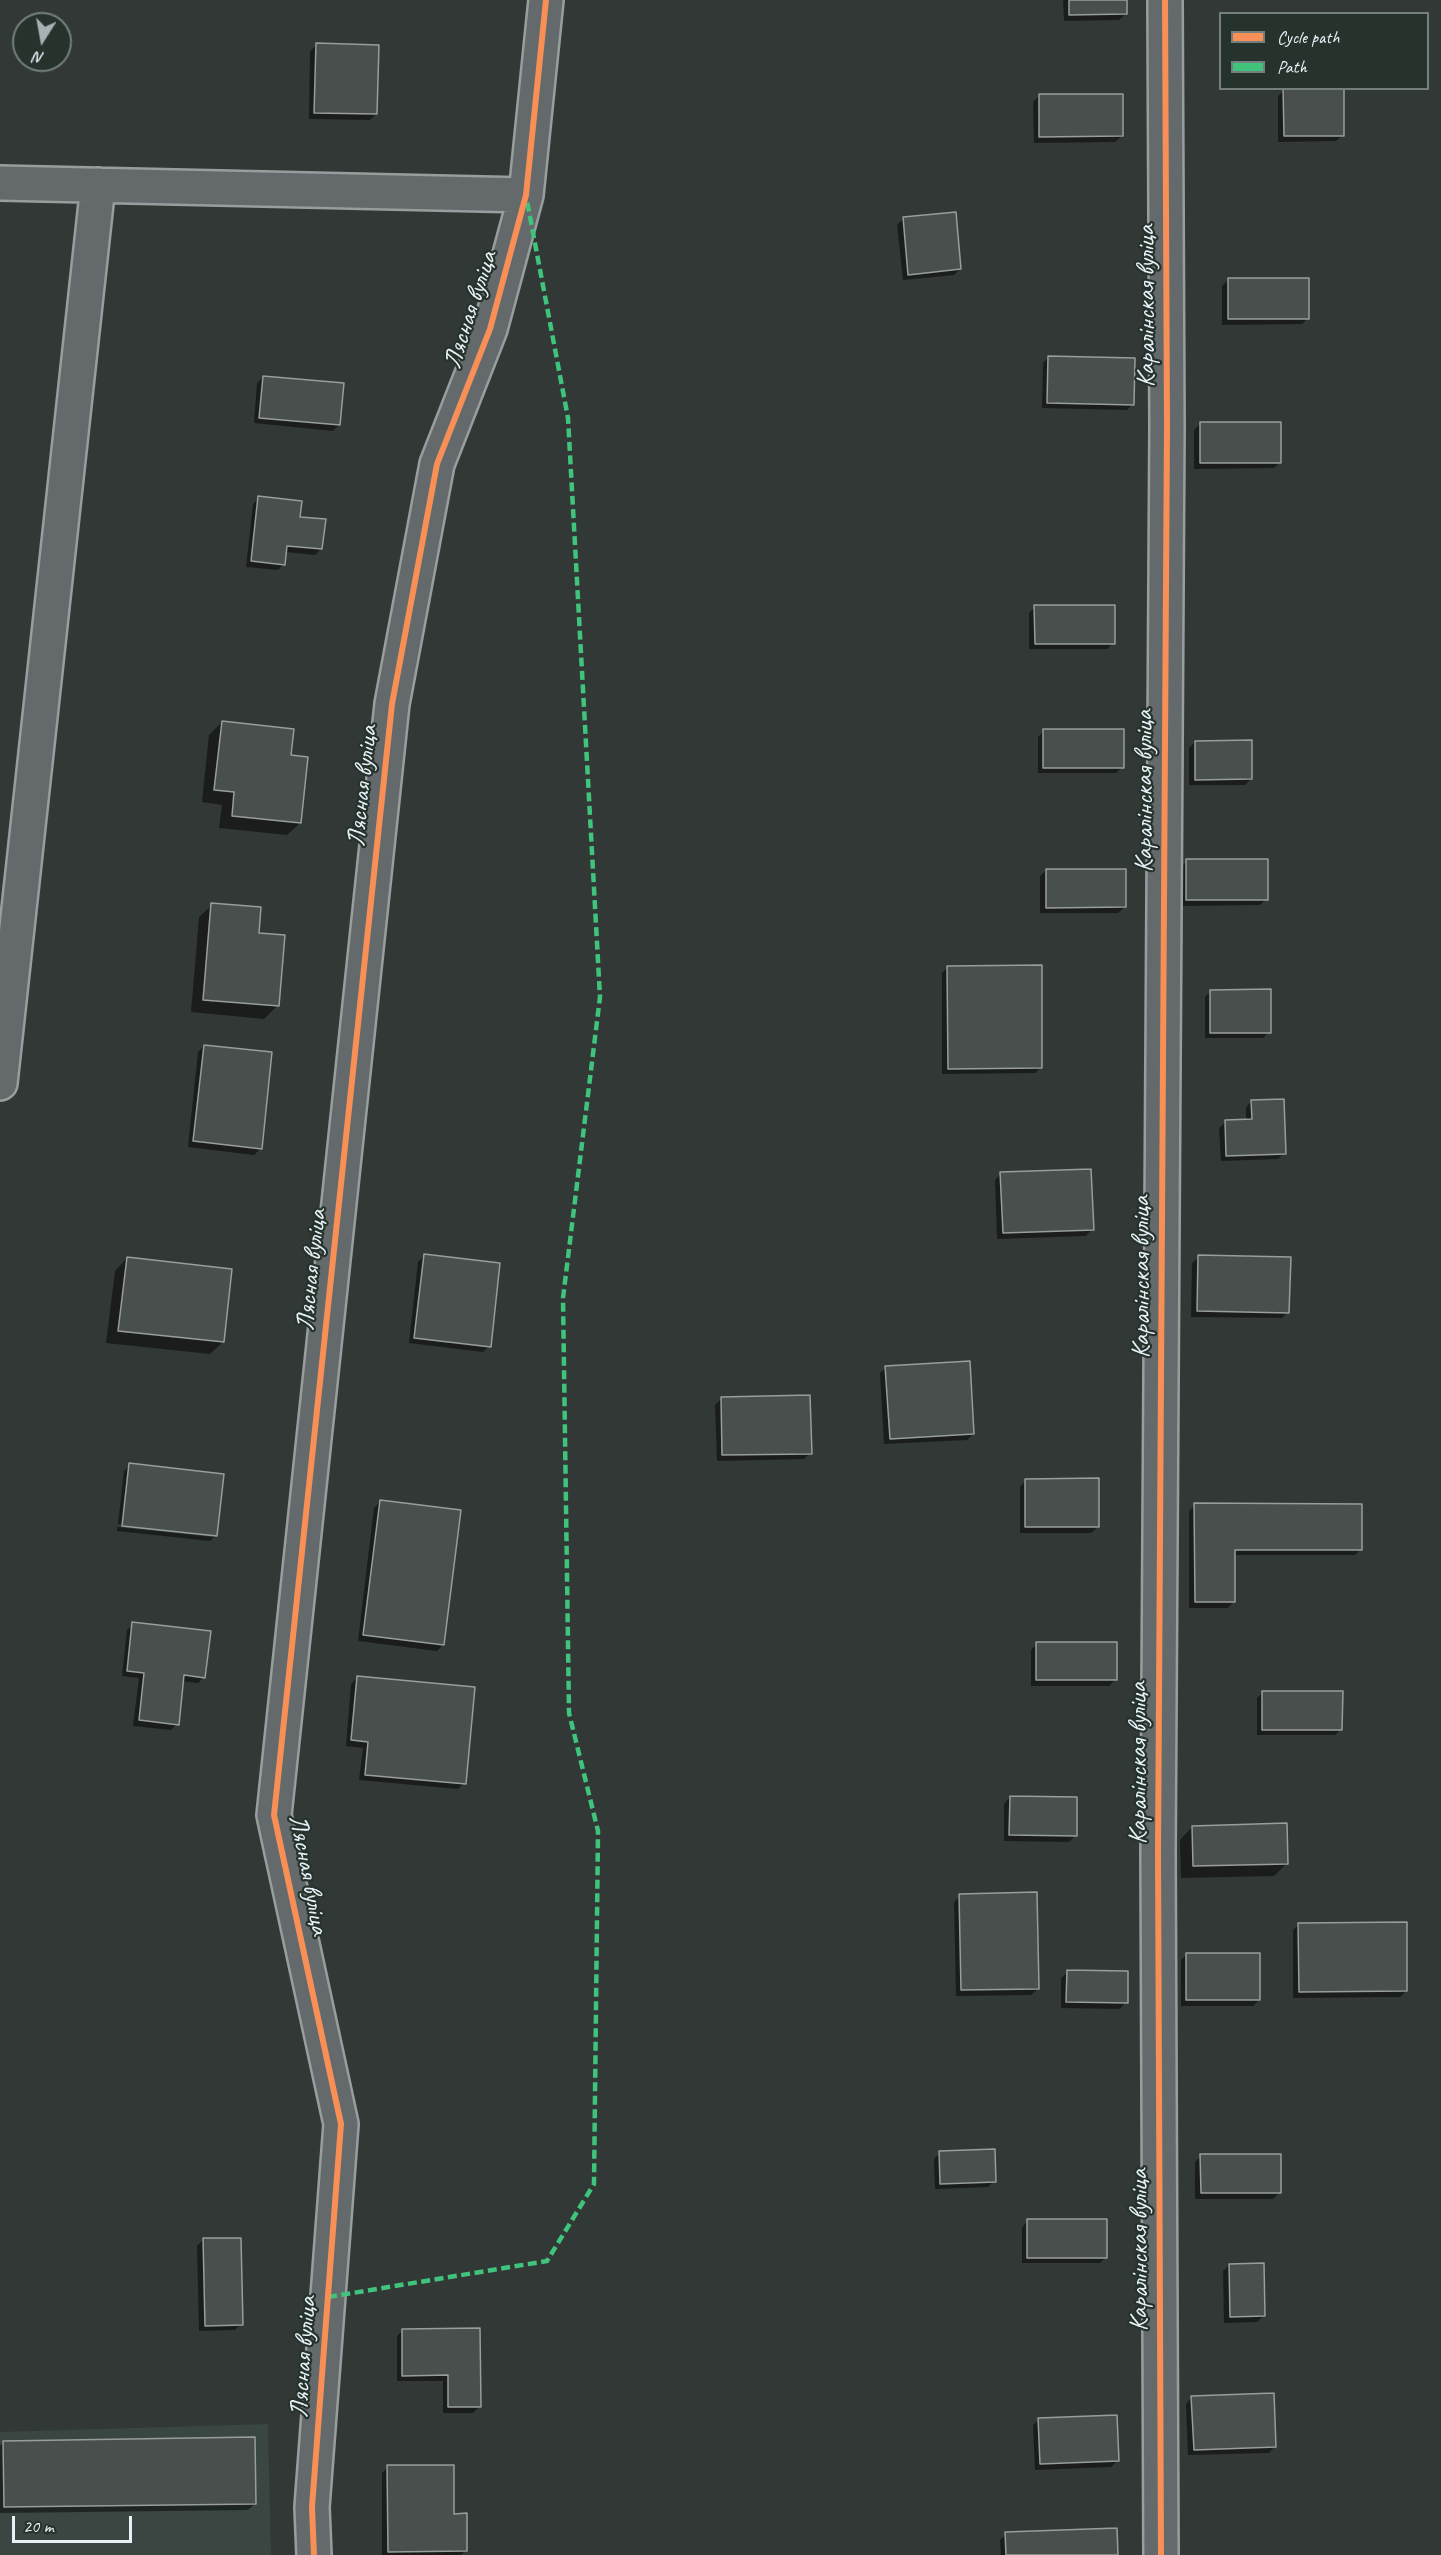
<!DOCTYPE html>
<html>
<head>
<meta charset="utf-8">
<style>
  body { margin:0 }
  #map { position:relative; width:1441px; height:2555px; overflow:hidden; background:#313835; font-family:Caveat,sans-serif }
  canvas { display:block }
  .legend { position:absolute; left:1219px; top:12px; width:210px; height:78px; box-sizing:border-box; background:#26332d; border:2px solid #747f7e; margin:0; padding:8px 10px; list-style:none; font-size:18px; color:#e8f1f8 }
  .legend li { display:flex; align-items:center; gap:12px; height:30px }
  .legend b { width:30px; border:2px solid #747f7e }
  .north { position:absolute; left:12px; top:12px; width:60px; height:60px; box-sizing:border-box; background:#26332d; border:2px solid #747f7e; border-radius:50%; rotate:191deg; font-size:16px; font-weight:700; line-height:24px; text-align:center; color:#e8f1f8 }
  .north::after { content:''; display:block; margin:auto; width:21px; height:27px; background:#a8b0b4; clip-path:polygon(50% 0,100% 100%,50% 72%,0 100%) }
  .scale { position:absolute; left:12px; top:2516px; width:120px; height:27px; box-sizing:border-box; border:3px solid #e8f1f8; border-top:0; padding-left:8px; font-size:18px; line-height:21px; white-space:nowrap; color:#e8f1f8; -webkit-text-stroke:4px #26332d; paint-order:stroke }
</style>
</head>
<body>
<div id="map">
<canvas width="1441" height="2555"></canvas>
<ul class="legend">
<li><b style="height:8px;background:#f78f57"></b>Cycle path</li>
<li><b style="height:8px;background:#40c37c"></b>Path</li>
</ul>
<div class="north">N</div>
<div class="scale">20 m</div>
</div>
<script>
const c = document.querySelector('canvas').getContext('2d');
c.lineJoin = 'round';
function paint(path, color) { c.fillStyle = color; c.fill(path, 'evenodd'); }
const toPath = rows => new Path2D(rows.map(r => 'M' + r).join(''));
function trace(path, color, width, dash) { c.strokeStyle = color; c.lineWidth = width; c.lineCap = dash ? 'butt' : 'round'; c.setLineDash(dash || []); c.stroke(path); }
function label(font, color, halo, rows, align = 'center') {
  c.font = font + ' Caveat,sans-serif'; c.lineWidth = 4.5; c.setLineDash([]); c.textBaseline = 'middle'; c.strokeStyle = halo; c.fillStyle = color; for (const [text, x, y, turn = 0] of rows) {
    c.save(); c.translate(x, y); c.rotate((+turn || 0) * Math.PI / 180); c.textAlign = isNaN(turn) ? turn : align; if (halo) c.strokeText(text, 0, 0); c.fillText(text, 0, 0); c.restore();
  }
}
paint(toPath([
  [268,2424,271,2555,0,2555,0,2432]
]), '#3a4641');
paint(toPath([
  [1063,0,1125,0,1126,14,1119,20,1064,21],
  [317,45,376,114,370,120,309,119,310,51],
  [1284,90,1343,135,1336,141,1278,142,1278,96],
  [1039,96,1122,136,1115,142,1034,143,1033,102],
  [903,219,960,269,954,275,903,280,897,225],
  [1228,280,1308,318,1302,324,1222,325,1222,286],
  [1049,357,1133,404,1127,410,1042,408,1043,363],
  [263,377,339,425,333,431,254,423,257,383],
  [1200,424,1280,462,1274,468,1194,469,1194,430],
  [259,498,298,518,321,549,315,555,285,552,284,564,278,570,246,567,253,504],
  [1035,607,1113,643,1107,649,1029,649,1029,613],
  [222,722,289,757,300,823,287,835,219,828,222,805,202,802,209,735],
  [1044,731,1122,767,1116,773,1038,773,1038,737],
  [1195,742,1251,779,1245,785,1189,785,1189,748],
  [1187,861,1266,899,1260,905,1181,906,1181,867],
  [1046,870,1125,907,1118,913,1040,913,1040,876],
  [212,905,257,934,277,1006,264,1019,191,1012,199,917],
  [948,967,1041,1067,1035,1073,942,1074,942,973],
  [1211,991,1269,1032,1263,1038,1205,1038,1205,997],
  [204,1046,260,1149,254,1155,188,1147,198,1052],
  [1252,1101,1284,1153,1278,1159,1221,1161,1219,1128,1226,1122,1246,1121,1246,1107],
  [1001,1174,1092,1229,1086,1236,997,1239,995,1180],
  [424,1256,489,1346,483,1352,409,1343,418,1262],
  [1199,1257,1288,1312,1282,1318,1191,1317,1192,1263],
  [127,1258,223,1342,210,1354,106,1343,115,1271],
  [886,1367,973,1434,967,1440,884,1444,880,1373],
  [721,1399,810,1453,804,1459,717,1461,715,1405],
  [130,1465,216,1535,210,1541,117,1531,117,1527,213,1537,213,1534,118,1524,124,1471],
  [1026,1480,1098,1527,1091,1533,1020,1533,1020,1487],
  [380,1502,443,1645,437,1651,358,1641,374,1508],
  [1195,1505,1361,1549,1355,1555,1234,1555,1234,1601,1228,1608,1189,1608,1189,1511],
  [133,1624,204,1677,198,1683,182,1681,177,1724,171,1730,133,1726,139,1678,122,1676,127,1630],
  [1037,1644,1115,1680,1109,1686,1031,1686,1031,1650],
  [358,1677,464,1783,458,1789,359,1780,363,1748,346,1746,351,1684],
  [1263,1692,1341,1729,1335,1735,1257,1735,1257,1698],
  [1010,1797,1075,1836,1069,1842,1004,1841,1004,1804],
  [1192,1827,1287,1863,1274,1876,1181,1878,1180,1840],
  [960,1896,1038,1989,1031,1995,956,1996,954,1902],
  [1299,1924,1406,1991,1400,1997,1293,1998,1293,1930],
  [1187,1954,1259,2000,1253,2006,1181,2006,1181,1960],
  [1068,1972,1126,2002,1120,2009,1061,2008,1061,1978],
  [940,2153,994,2181,988,2187,935,2189,934,2159],
  [1201,2156,1279,2193,1273,2199,1195,2199,1195,2162],
  [1028,2221,1106,2257,1100,2263,1022,2263,1022,2227],
  [203,2240,241,2324,235,2330,199,2331,197,2246],
  [1229,2265,1263,2316,1257,2322,1224,2323,1223,2271],
  [403,2330,479,2330,479,2407,473,2413,443,2413,443,2381,397,2381,397,2336],
  [1192,2397,1275,2446,1269,2453,1188,2455,1186,2404],
  [1039,2419,1117,2461,1111,2467,1035,2470,1033,2425],
  [3,2442,255,2504,248,2510,0,2513,0,2446],
  [388,2467,453,2515,465,2551,461,2555,382,2555,382,2473],
  [1006,2534,1117,2555,1001,2555,1000,2540]
]), '#0007');
const building = toPath([
  [1069,0,1127,0,1127,14,1069,15,1069,0],
  [316,43,379,45,377,114,314,113,316,43],
  [1283,88,1344,88,1344,136,1284,136,1283,88],
  [1039,94,1123,94,1123,136,1039,137,1039,94],
  [956,212,961,269,908,275,903,217,956,212],
  [1228,278,1309,278,1309,319,1228,319,1228,278],
  [1048,356,1135,358,1134,405,1047,403,1048,356],
  [263,376,344,383,340,425,259,418,263,376],
  [1200,422,1281,422,1281,463,1200,463,1200,422],
  [258,496,302,501,300,517,326,519,322,549,287,546,285,565,251,561,258,496],
  [1034,605,1115,605,1115,644,1035,644,1034,605],
  [222,721,294,729,291,755,308,757,301,823,232,816,234,792,214,790,222,721],
  [1043,729,1124,729,1124,768,1043,768,1043,729],
  [1252,740,1252,779,1195,780,1195,741,1252,740],
  [1186,859,1268,859,1268,900,1186,900,1186,859],
  [1046,869,1126,869,1126,907,1046,908,1046,869],
  [211,903,261,907,259,933,285,935,279,1006,203,1000,211,903],
  [1042,965,1042,1068,948,1069,947,966,1042,965],
  [1271,989,1271,1033,1210,1033,1210,990,1271,989],
  [204,1045,272,1052,262,1149,193,1141,204,1045],
  [1284,1099,1286,1154,1226,1156,1225,1120,1252,1119,1251,1100,1284,1099],
  [1091,1169,1094,1230,1003,1233,1000,1172,1091,1169],
  [424,1254,500,1263,491,1347,414,1338,424,1254],
  [1198,1255,1291,1257,1289,1313,1197,1311,1198,1255],
  [127,1257,232,1269,224,1342,118,1331,127,1257],
  [970,1361,974,1434,890,1439,885,1366,970,1361],
  [810,1395,812,1454,722,1455,721,1397,810,1395],
  [129,1463,224,1474,217,1536,122,1526,129,1463],
  [1099,1478,1099,1527,1025,1527,1025,1479,1099,1478],
  [380,1500,461,1510,444,1645,363,1635,380,1500],
  [1194,1503,1362,1504,1362,1550,1235,1550,1235,1602,1195,1602,1194,1503],
  [132,1622,211,1631,205,1678,184,1675,179,1725,139,1720,144,1673,127,1671,132,1622],
  [1036,1642,1117,1642,1117,1680,1036,1680,1036,1642],
  [357,1676,475,1687,466,1784,365,1775,368,1742,351,1740,357,1676],
  [1262,1691,1343,1691,1342,1730,1262,1730,1262,1691],
  [1010,1796,1077,1797,1077,1836,1009,1835,1010,1796],
  [1287,1823,1288,1864,1193,1866,1192,1826,1287,1823],
  [1037,1892,1039,1989,961,1990,959,1894,1037,1892],
  [1407,1922,1407,1991,1299,1992,1298,1923,1407,1922],
  [1186,1953,1260,1953,1260,2000,1186,2000,1186,1953],
  [1067,1970,1128,1971,1128,2003,1066,2002,1067,1970],
  [995,2149,996,2182,940,2184,939,2151,995,2149],
  [1200,2154,1281,2154,1281,2193,1201,2193,1200,2154],
  [1027,2219,1107,2219,1107,2258,1027,2258,1027,2219],
  [203,2238,241,2238,243,2325,205,2326,203,2238],
  [1264,2263,1265,2316,1230,2317,1229,2264,1264,2263],
  [480,2328,481,2407,448,2407,448,2375,402,2376,402,2329,480,2328],
  [1274,2393,1276,2447,1194,2450,1191,2396,1274,2393],
  [1117,2415,1119,2461,1040,2464,1038,2418,1117,2415],
  [255,2437,256,2504,4,2507,3,2441,255,2437],
  [387,2465,454,2465,454,2514,467,2513,467,2551,388,2552,387,2465],
  [1117,2528,1118,2555,1006,2555,1005,2532,1117,2528]
]);
paint(building, '#494f4d');
trace(building, '#989d9e', 1.5);
const minor = toPath([
  [0,183,526,195],
  [0,1083,98,185],
  [314,2555,312,2507,341,2124,274,1815,392,704,437,464,490,329,526,195,546,0],
  [1161,2555,1158,1851,1167,426,1165,0]
]);
trace(minor, '#989d9e', 38);
trace(minor, '#646a6b', 33);
trace(toPath([
  [328,2297,547,2261,594,2184,598,1831,569,1713,563,1298,600,997,568,418,527,201]
]), '#40c37c', 4.5, [9, 4.5]);
trace(toPath([
  [314,2555,312,2507,341,2124,274,1815,392,704,437,464,490,329,526,195,546,0],
  [1161,2555,1158,1851,1167,426,1165,0]
]), '#f78f57', 6);
label('26px', '#e8f1f8', '#26332d', [
  ["Каралінская вуліца",1147,306,-90],
  ["Лясная вуліца",471,310,-72],
  ["Лясная вуліца",363,786,-84],
  ["Каралінская вуліца",1145,791,-90],
  ["Лясная вуліца",312,1270,-84],
  ["Каралінская вуліца",1142,1277,-90],
  ["Каралінская вуліца",1139,1763,-90],
  ["Лясная вуліца",308,1875,79],
  ["Каралінская вуліца",1140,2250,-90],
  ["Лясная вуліца",304,2357,-86]
]);
</script>
</body>
</html>
